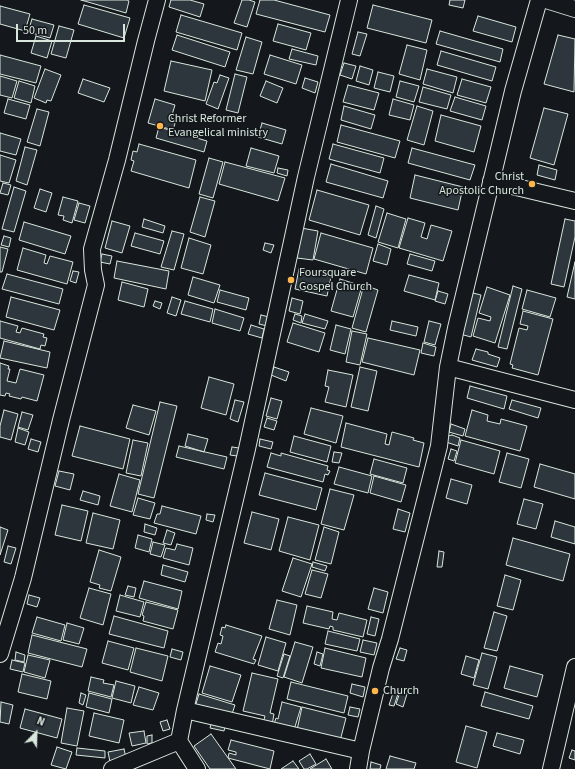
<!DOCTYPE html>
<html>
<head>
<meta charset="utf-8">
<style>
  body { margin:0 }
  #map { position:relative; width:575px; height:769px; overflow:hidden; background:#14181c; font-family:"Source Sans 3",sans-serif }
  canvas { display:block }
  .north { position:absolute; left:16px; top:713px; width:40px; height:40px; -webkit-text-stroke:3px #14181c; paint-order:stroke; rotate:23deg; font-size:11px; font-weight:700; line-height:16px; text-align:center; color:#d8e6dc }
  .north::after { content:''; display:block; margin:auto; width:14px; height:18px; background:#d8e6dc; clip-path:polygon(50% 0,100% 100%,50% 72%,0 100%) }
  .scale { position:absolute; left:16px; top:24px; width:109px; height:18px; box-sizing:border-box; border:2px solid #d8e6dc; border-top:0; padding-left:5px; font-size:12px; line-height:14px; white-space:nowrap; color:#d8e6dc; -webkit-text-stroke:3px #14181c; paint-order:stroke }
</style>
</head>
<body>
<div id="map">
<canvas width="575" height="769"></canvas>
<div class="north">N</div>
<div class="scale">50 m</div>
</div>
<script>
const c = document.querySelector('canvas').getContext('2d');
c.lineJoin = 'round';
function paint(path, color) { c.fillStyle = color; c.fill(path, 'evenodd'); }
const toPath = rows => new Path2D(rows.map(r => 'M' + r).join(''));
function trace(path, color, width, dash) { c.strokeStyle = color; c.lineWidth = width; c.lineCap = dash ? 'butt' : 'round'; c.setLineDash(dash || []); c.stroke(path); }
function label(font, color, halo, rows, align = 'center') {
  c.font = font + ' "Source Sans 3",sans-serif'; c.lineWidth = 3; c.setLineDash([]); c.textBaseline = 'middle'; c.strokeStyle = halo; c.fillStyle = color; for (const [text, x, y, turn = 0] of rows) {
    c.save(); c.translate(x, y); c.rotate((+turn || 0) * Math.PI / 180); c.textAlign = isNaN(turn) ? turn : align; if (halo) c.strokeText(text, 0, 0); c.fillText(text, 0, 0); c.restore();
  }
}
const building = toPath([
  [81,0,127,0,129,1,126,13,81,0],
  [171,0,190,0,204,4,200,17,169,7,171,0],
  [242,0,249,0,255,2,247,27,234,23,242,0],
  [260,0,274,0,330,15,325,32,256,14,260,0],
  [450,0,465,0,463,8,449,5,450,0],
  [84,5,130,18,124,38,78,24,84,5],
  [373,5,432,20,426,43,367,28,373,5],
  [0,6,30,14,25,31,0,24,0,6],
  [181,15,242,33,237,50,176,32,181,15],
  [478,16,516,27,512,42,473,31,478,16],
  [32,19,54,25,50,38,28,32,32,19],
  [278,24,311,33,306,50,273,41,278,24],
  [59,26,74,30,66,58,51,54,59,26],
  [440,31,503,49,500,62,436,44,440,31],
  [358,32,367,34,360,56,352,54,358,32],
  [177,35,230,52,225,67,172,50,177,35],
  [558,35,575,39,574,92,544,84,558,35],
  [36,36,52,41,47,58,31,53,36,36],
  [246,37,262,42,253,74,236,70,246,37],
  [407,45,427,50,420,80,399,74,407,45],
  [292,49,318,56,316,65,289,59,292,49],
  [441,51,496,67,492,81,437,65,441,51],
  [0,55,41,66,36,83,0,74,0,55],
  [270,55,302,65,296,84,264,74,270,55],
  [171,61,212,70,205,101,164,91,171,61],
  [344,63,356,66,352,79,340,75,344,63],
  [360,66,373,70,369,85,356,81,360,66],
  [45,69,61,75,51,101,47,100,46,103,34,98,45,69],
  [427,69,457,77,453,93,423,84,427,69],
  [378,72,394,76,390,92,374,88,378,72],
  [235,74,247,77,238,113,226,110,235,74],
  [220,75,229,78,218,109,206,104,214,82,217,83,220,75],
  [0,76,17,81,12,98,0,95,0,76],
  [305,78,318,82,315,93,302,88,305,78],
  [83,79,110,88,104,102,78,93,83,79],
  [462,79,491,87,486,103,457,95,462,79],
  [19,81,35,86,31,103,14,98,19,81],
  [266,81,283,88,277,103,260,96,266,81],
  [400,81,419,86,414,102,396,97,400,81],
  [348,85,379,93,374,110,343,102,348,85],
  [423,87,451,95,447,109,419,102,423,87],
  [455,97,486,106,482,120,450,111,455,97],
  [8,99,30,105,26,119,4,113,8,99],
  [155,99,175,105,171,118,176,120,173,130,148,123,155,99],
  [393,99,414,105,410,120,389,115,393,99],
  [344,106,375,115,371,129,341,120,344,106],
  [417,106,433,111,424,145,407,140,417,106],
  [544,108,568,114,554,165,530,158,544,108],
  [37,109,49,112,40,146,27,142,37,109],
  [441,115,481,126,474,152,435,141,441,115],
  [262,123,286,130,282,144,258,137,262,123],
  [341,125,400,141,395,158,337,142,341,125],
  [159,127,207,141,204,152,156,138,159,127],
  [0,133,21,139,16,155,0,151,0,133],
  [139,144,196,160,189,188,131,171,134,161,131,160,133,151,137,152,139,144],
  [333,144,384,158,380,173,329,159,333,144],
  [25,147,37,150,27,185,16,181,25,147],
  [251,148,279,156,274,173,246,166,251,148],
  [412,148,475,165,470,180,408,163,412,148],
  [0,155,16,160,9,183,0,181,0,155],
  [209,158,223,162,213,198,199,194,209,158],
  [225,162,285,178,278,201,219,184,225,162],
  [331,164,388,181,383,198,326,182,331,164],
  [539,165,557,170,555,180,537,175,539,165],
  [278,168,288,170,287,176,277,173,278,168],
  [415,175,463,187,458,210,410,198,415,175],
  [3,183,11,185,8,195,0,193,3,183],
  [14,187,26,191,14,232,2,229,14,187],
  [40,189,52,193,46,212,34,208,40,189],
  [317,190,369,205,360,235,309,220,317,190],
  [63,197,78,201,72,223,63,220,64,216,58,215,63,197],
  [200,197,215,201,205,237,190,232,200,197],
  [79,203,90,206,85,223,74,220,79,203],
  [376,206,384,209,376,238,368,235,376,206],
  [387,213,406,219,398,248,378,242,387,213],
  [408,218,425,223,421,237,427,239,431,225,452,231,443,261,399,248,408,218],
  [144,219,165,226,163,233,142,227,144,219],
  [565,219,575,221,575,237,564,287,551,284,565,219],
  [112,221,130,226,122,253,105,248,112,221],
  [24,222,71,236,65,254,19,240,24,222],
  [301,228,318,231,313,260,297,258,301,228],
  [172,231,184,234,174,270,161,267,172,231],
  [135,233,164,241,160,254,131,246,135,233],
  [321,233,373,248,366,274,314,259,321,233],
  [4,236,11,238,9,247,1,245,4,236],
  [189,238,211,245,203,274,181,268,189,238],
  [265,243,274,245,271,253,263,250,265,243],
  [378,244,391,249,387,265,373,261,378,244],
  [0,247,8,249,2,272,0,272,0,247],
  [23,248,46,255,44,263,47,264,50,256,73,262,67,284,17,270,23,248],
  [102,254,112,256,110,264,100,262,102,254],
  [410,254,435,261,432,271,407,264,410,254],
  [117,261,169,271,166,289,114,278,117,261],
  [575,262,575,299,567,297,575,262],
  [299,269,331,277,327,296,295,289,299,269],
  [73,271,79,272,76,283,70,281,73,271],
  [7,274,63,289,59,304,2,289,7,274],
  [409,275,439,283,435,300,404,291,409,275],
  [193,277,220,285,214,303,188,295,193,277],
  [340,279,362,286,353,317,331,311,340,279],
  [122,282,148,289,144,307,118,300,122,282],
  [364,285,378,290,366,332,352,328,364,285],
  [513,286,522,289,507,349,498,347,513,286],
  [487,287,510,295,495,343,473,336,478,318,490,321,491,317,479,313,487,287],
  [220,290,249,298,246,310,217,302,220,290],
  [527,290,556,298,550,317,522,309,527,290],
  [438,291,448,294,445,304,435,301,438,291],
  [473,293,481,295,471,337,460,334,473,293],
  [11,297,60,310,54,330,6,317,11,297],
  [172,297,181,300,176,316,167,313,172,297],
  [292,298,303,301,300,314,289,311,292,298],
  [155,301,162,303,160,309,153,306,155,301],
  [185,301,213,309,210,322,181,314,185,301],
  [215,309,244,318,240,331,212,323,215,309],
  [523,311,553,319,538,375,512,368,513,365,510,364,519,328,527,330,528,326,520,324,523,311],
  [295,314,302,316,301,323,293,320,295,314],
  [305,314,328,321,325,329,302,323,305,314],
  [261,315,269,317,267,326,259,324,261,315],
  [0,321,18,326,16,332,20,333,22,328,44,334,43,337,47,338,45,346,41,345,40,349,0,338,0,321],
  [392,321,418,327,416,336,390,330,392,321],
  [429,321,441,324,435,345,424,342,429,321],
  [293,323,325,333,319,352,287,342,293,323],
  [251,325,264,329,262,338,248,334,251,325],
  [336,325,351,329,345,354,330,350,336,325],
  [352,331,367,334,360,365,346,362,352,331],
  [368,338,420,350,414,375,362,362,368,338],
  [4,341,50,352,47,368,0,358,4,341],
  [423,343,436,347,434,356,421,353,423,343],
  [476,349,488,352,488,354,500,358,497,367,472,360,476,349],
  [0,363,9,366,8,369,10,369,7,381,16,383,20,369,44,375,37,401,22,397,21,399,9,396,10,394,6,393,5,396,0,395,0,363],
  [274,367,289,372,286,381,271,375,274,367],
  [360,367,377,371,368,411,351,407,360,367],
  [328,370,353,375,346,407,325,402,329,387,325,386,328,370],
  [209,377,234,384,226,415,201,408,209,377],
  [470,386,507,396,504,409,467,398,470,386],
  [271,398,282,401,277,419,266,416,271,398],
  [235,400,244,402,238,422,230,419,235,400],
  [512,400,541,408,538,418,509,409,512,400],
  [160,402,177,406,154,498,138,494,160,402],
  [133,405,156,411,149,435,126,428,133,405],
  [311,408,343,416,336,443,304,434,311,408],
  [4,410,18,414,11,440,0,437,0,426,4,410],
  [472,410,488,415,487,421,500,424,501,419,527,426,520,451,465,436,472,410],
  [22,412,33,415,28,430,18,427,22,412],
  [267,418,277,421,274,430,264,427,267,418],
  [346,423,387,434,385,444,389,445,392,432,414,438,413,440,424,443,419,467,341,447,346,423],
  [451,424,465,429,463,436,449,432,451,424],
  [80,426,130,439,123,469,72,456,80,426],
  [18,428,29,432,25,445,15,442,18,428],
  [188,434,208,439,204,452,185,446,188,434],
  [452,435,460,438,458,446,446,442,448,436,452,435],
  [294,436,331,446,327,462,290,452,294,436],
  [31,439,41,442,38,452,28,449,31,439],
  [260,439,273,442,271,449,259,446,260,439],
  [133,440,148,443,141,476,126,473,133,440],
  [461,440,500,451,494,474,455,463,461,440],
  [179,446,227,457,224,469,176,457,179,446],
  [232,447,239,448,237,456,230,455,232,447],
  [451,449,457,451,454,461,448,459,451,449],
  [334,452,342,453,339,463,332,462,334,452],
  [271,453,281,456,281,453,328,466,327,470,330,471,328,475,325,474,323,482,267,467,271,453],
  [507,453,529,459,521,488,499,482,507,453],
  [374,459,407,468,403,483,370,474,374,459],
  [540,464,575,474,575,499,534,487,540,464],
  [339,467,372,476,368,493,334,484,339,467],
  [59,471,74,474,70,490,55,486,59,471],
  [265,473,322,488,316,510,259,495,265,473],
  [119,474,140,480,132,512,110,506,119,474],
  [374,476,406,485,401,502,370,493,374,476],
  [451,479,472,485,467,504,446,498,451,479],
  [330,489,354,495,344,530,321,524,330,489],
  [83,491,100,496,98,505,80,500,83,491],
  [138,498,155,503,150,519,133,515,138,498],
  [524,499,543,504,536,529,517,524,524,499],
  [62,505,88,511,81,541,55,535,62,505],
  [162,506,201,516,196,534,154,523,157,514,160,514,162,506],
  [398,509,410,513,405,532,393,529,398,509],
  [252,512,279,519,271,550,244,543,252,512],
  [93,513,120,520,113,549,86,543,93,513],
  [207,514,215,515,213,522,206,520,207,514],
  [288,517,319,525,310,560,279,551,288,517],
  [555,521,575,527,575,544,551,537,555,521],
  [145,524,157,528,155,535,144,532,145,524],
  [0,527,8,530,0,555,0,527],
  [324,527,339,532,331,564,315,560,324,527],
  [167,530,175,533,171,545,163,543,167,530],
  [138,535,152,539,149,552,135,548,138,535],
  [513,538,570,554,563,581,506,565,513,538],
  [153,542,165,545,161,557,150,554,153,542],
  [177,544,193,548,189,565,163,558,166,548,175,550,177,544],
  [8,546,16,548,11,564,4,562,8,546],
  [99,550,121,557,111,591,99,588,100,585,90,582,99,550],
  [439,551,444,552,442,567,437,567,439,551],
  [293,558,312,564,301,597,282,591,293,558],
  [313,562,327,566,325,571,312,567,313,562],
  [163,565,188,572,185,582,161,575,163,565],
  [312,570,328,574,321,598,305,594,312,570],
  [505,575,521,580,513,610,497,606,505,575],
  [144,581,182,591,178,609,139,598,144,581],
  [128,586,136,588,134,597,125,595,128,586],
  [89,588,111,594,103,625,80,618,89,588],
  [374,588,388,592,383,613,368,609,374,588],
  [29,595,40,598,37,607,27,604,29,595],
  [120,595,144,602,140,617,116,611,120,595],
  [277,600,297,605,290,635,269,629,277,600],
  [146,602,178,610,173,629,143,621,144,616,142,615,146,602],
  [307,606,333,612,332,619,337,620,339,613,367,620,363,637,333,630,333,627,330,626,329,629,303,623,307,606],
  [494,612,507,616,497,651,484,648,494,612],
  [114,616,168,631,164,648,109,634,114,616],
  [37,617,65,625,61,641,32,633,37,617],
  [371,617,379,619,375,636,367,634,371,617],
  [67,623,84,628,79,644,63,640,67,623],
  [226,625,262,636,253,659,256,660,254,664,215,652,218,643,221,644,223,636,220,635,222,627,225,628,226,625],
  [328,631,360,639,357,651,325,644,328,631],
  [32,635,87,649,82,667,28,653,32,635],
  [266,637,286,643,278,671,258,665,266,637],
  [363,640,377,643,374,655,360,652,363,640],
  [108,641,134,648,128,670,102,663,108,641],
  [295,642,313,647,302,683,284,677,295,642],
  [136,648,168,656,162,681,130,672,136,648],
  [325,648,366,658,362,677,321,668,325,648],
  [400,648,407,650,404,661,396,659,400,648],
  [172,649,183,652,181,660,170,657,172,649],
  [16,652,25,655,24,662,15,660,16,652],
  [317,652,323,654,320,666,314,664,317,652],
  [482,653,497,657,488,689,473,685,482,653],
  [284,654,290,656,283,678,277,676,284,654],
  [28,655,50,660,45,678,24,672,28,655],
  [466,656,479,660,474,678,461,674,466,656],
  [12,660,25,663,23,672,10,669,12,660],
  [210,666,241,675,232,702,202,693,210,666],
  [510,666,543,675,537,697,504,688,510,666],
  [252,673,278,679,270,713,274,714,272,725,263,723,265,716,243,711,252,673],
  [22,674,51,681,47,699,18,692,22,674],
  [91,677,104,680,103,683,114,685,111,697,88,691,91,677],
  [116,681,135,686,131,703,112,698,116,681],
  [291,682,348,696,344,713,287,699,291,682],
  [352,684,365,687,363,697,350,693,352,684],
  [139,687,159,693,153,710,133,705,139,687],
  [400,692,407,694,403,707,396,704,400,692],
  [485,692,533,706,529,719,481,706,485,692],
  [81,693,86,695,83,705,79,703,81,693],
  [89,693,112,699,109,713,86,707,89,693],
  [393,693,398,694,394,706,389,705,393,693],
  [199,694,235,705,231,717,195,707,199,694],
  [1,702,13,705,9,724,0,722,1,702],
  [282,702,301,707,294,730,274,724,276,718,278,719,282,702],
  [302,707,346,718,340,741,297,730,302,707],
  [350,707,360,709,358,717,348,715,350,707],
  [67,708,84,711,77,746,61,743,67,708],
  [25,709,62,719,57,738,20,728,25,709],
  [94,713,124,720,119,743,89,736,94,713],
  [167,720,170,729,163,731,160,722,167,720],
  [212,720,226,723,224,731,210,728,212,720],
  [466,726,487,732,477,768,456,762,466,726],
  [144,731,146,743,132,746,129,733,144,731],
  [497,733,524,740,520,754,493,746,497,733],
  [211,734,236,769,210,769,194,746,211,734],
  [152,735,152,743,147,744,147,736,152,735],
  [231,740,274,751,270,769,228,758,229,753,236,755,236,752,228,750,231,740],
  [57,747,72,752,66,769,51,765,57,747],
  [77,748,105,751,105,758,76,755,77,748],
  [124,749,126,758,110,762,108,752,124,749],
  [572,750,575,751,575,760,569,758,572,750],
  [310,754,316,764,307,769,304,769,299,761,310,754],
  [390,756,416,763,414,769,386,769,390,756],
  [326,759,332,769,310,769,326,759],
  [293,761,299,769,281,769,293,761],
  [371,762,381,765,380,769,370,769,371,762]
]);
paint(building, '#2c363c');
trace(building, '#d8e6dc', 1);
const minor = toPath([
  [546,0,575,9],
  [491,181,575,201],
  [448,367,575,400],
  [0,654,23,578,61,420,96,285,93,270,92,249,117,160,146,41,157,0],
  [185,710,361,751],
  [112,769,179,741],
  [197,769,179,741,185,710,247,449,306,177,349,0],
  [358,769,361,751,381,668,390,639,439,446,448,367,456,328,513,91,539,0],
  [551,769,575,667]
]);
trace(minor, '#d8e6dc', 18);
trace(minor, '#14181c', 16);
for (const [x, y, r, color] of [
  [160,126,4,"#ffb74d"],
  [532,184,4,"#ffb74d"],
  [291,280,4,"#ffb74d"],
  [375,691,4,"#ffb74d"]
]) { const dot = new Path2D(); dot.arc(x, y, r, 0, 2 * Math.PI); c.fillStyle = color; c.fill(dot); trace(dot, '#14181c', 1.5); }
label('12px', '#d8e6dc', '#14181c', [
  ["Christ Reformer",168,119],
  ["Evangelical ministry",168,133],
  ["Christ",524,177,"right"],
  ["Apostolic Church",524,191,"right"],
  ["Foursquare",299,273],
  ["Gospel Church",299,287],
  ["Church",383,691]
], 'left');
</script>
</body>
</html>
